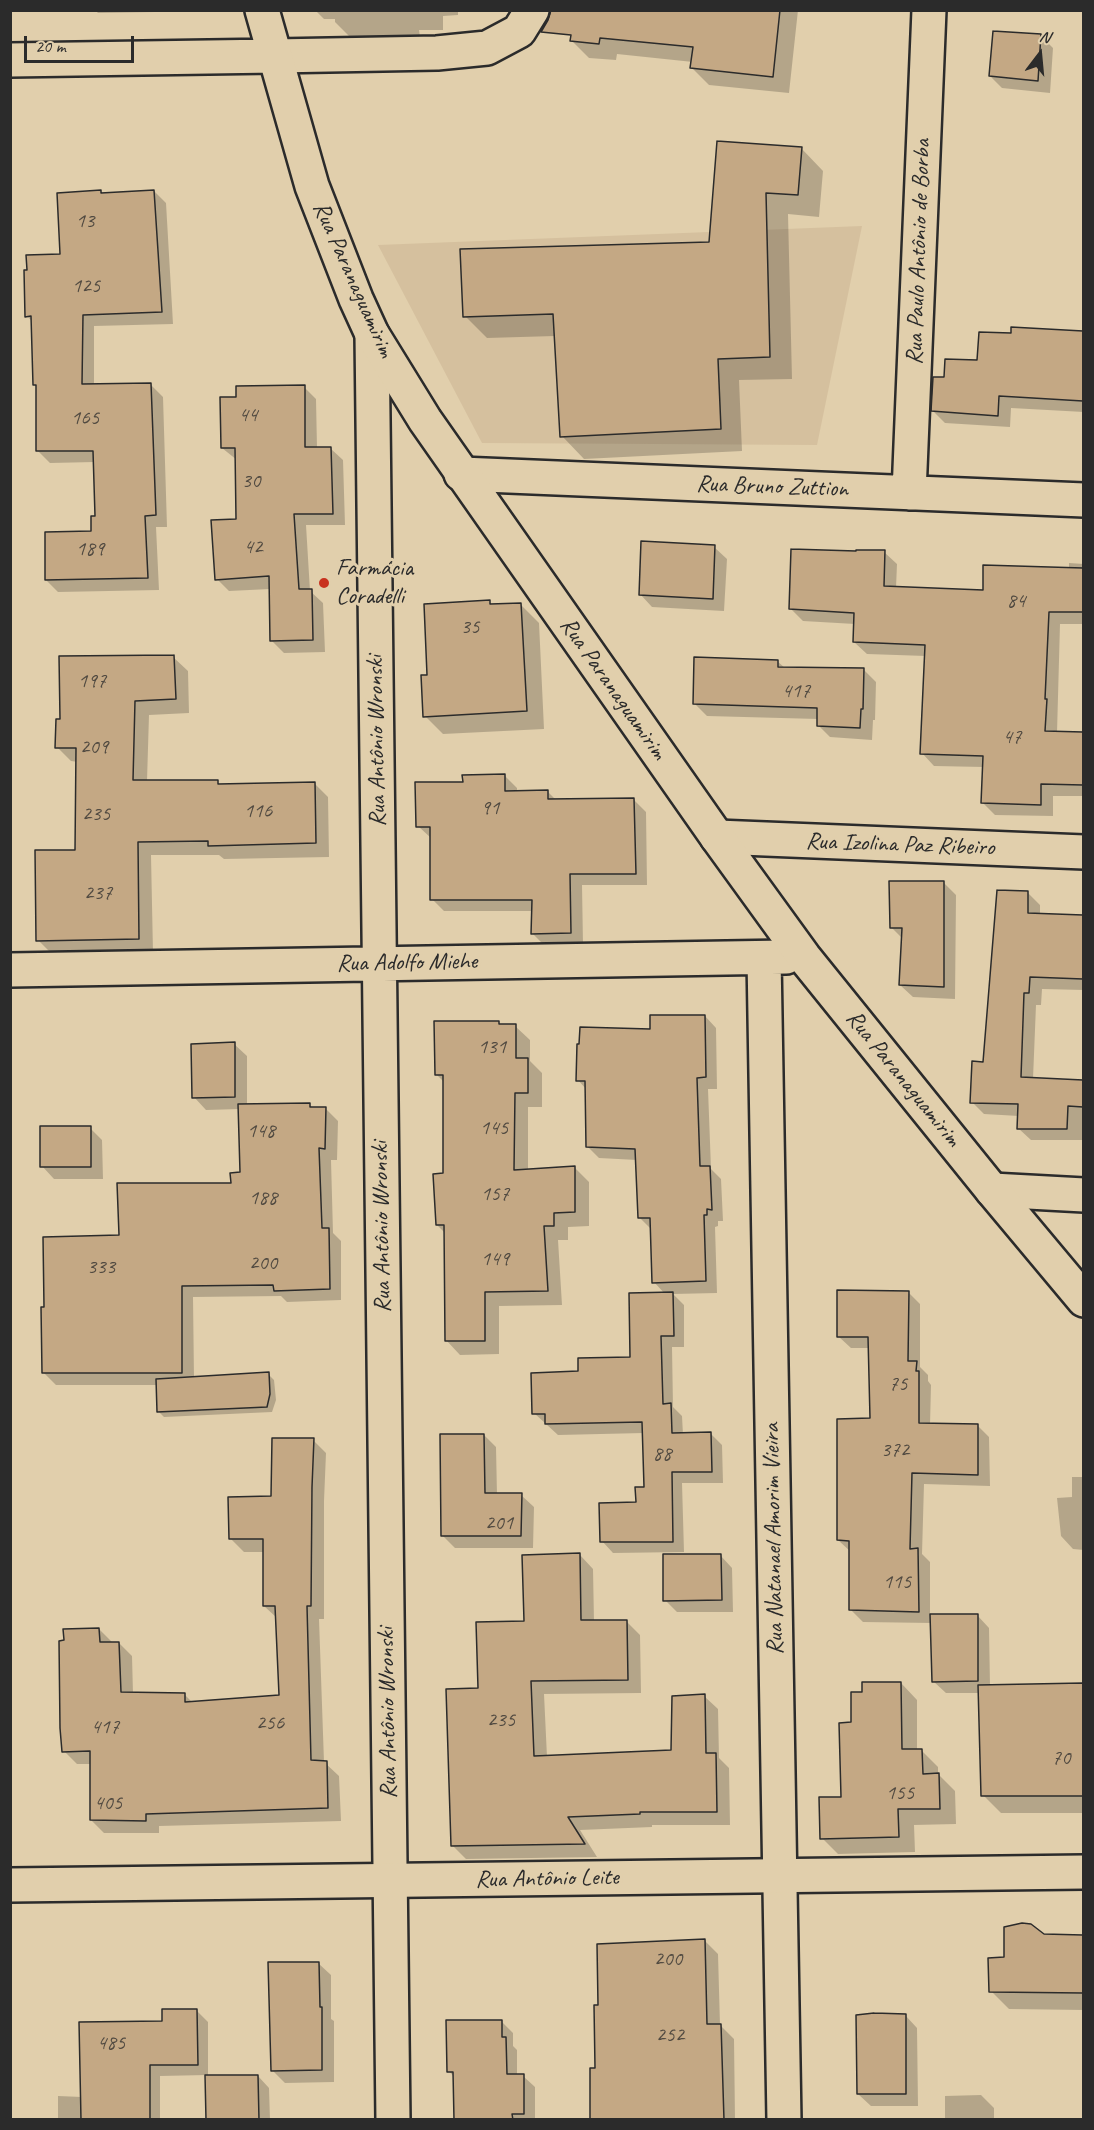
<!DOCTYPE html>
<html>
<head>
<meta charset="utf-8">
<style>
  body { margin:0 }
  #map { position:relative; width:1094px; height:2130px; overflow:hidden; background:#e1cfac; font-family:Caveat,sans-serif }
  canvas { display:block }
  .frame { position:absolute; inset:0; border:12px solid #2b2b2b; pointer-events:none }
  .north { position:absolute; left:1010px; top:24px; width:60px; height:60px; -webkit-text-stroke:4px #e1cfac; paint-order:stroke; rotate:16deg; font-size:16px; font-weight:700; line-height:24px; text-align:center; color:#2b2b2b }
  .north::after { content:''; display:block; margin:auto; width:21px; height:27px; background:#2b2b2b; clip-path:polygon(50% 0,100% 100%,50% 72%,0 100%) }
  .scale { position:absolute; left:24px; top:36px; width:110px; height:27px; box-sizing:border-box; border:3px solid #2b2b2b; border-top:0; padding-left:8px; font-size:18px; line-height:21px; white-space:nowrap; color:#2b2b2b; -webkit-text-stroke:4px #e1cfac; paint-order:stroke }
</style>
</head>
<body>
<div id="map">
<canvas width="1094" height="2130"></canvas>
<div class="frame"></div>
<div class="north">N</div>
<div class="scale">20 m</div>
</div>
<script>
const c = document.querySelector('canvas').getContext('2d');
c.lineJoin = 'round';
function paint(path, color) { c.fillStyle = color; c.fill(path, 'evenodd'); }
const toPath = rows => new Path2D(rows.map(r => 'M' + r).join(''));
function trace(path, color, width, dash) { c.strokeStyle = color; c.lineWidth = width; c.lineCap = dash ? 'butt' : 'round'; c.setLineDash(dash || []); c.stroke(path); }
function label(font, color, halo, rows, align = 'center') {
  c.font = font + ' Caveat,sans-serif'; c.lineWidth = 6; c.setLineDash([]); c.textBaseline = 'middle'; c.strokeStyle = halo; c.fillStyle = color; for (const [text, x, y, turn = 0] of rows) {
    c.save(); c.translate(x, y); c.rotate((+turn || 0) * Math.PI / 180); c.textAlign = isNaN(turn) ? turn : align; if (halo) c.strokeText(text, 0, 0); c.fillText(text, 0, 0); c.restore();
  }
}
paint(toPath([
  [862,226,817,445,482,443,378,245]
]), '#d5c09e');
paint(toPath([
  [95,10,212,10,212,11,98,13],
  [315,10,458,10,458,15,443,16,443,30,419,30,420,37,352,39,335,22,335,19,324,19],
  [602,10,798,10,789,93,709,85,692,68,693,62,617,54,616,60,589,58,572,41],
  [1041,36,1053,48,1050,93,1002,88,990,76],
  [801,148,823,171,819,217,788,214,792,379,739,380,742,451,584,459,562,436,555,336,487,338,465,316,710,244],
  [154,191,166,203,173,324,94,326,94,386,150,384,163,397,167,527,156,527,159,590,58,592,46,580,93,532,97,518,95,462,50,463,38,451,37,388,34,384,33,322,27,316,100,192,103,194],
  [1013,329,1084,332,1084,412,1011,408,1010,427,945,423,933,411,945,378,979,362,1013,335],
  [304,387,316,399,317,448,330,448,343,460,345,525,306,525,310,591,323,603,325,652,284,653,271,640,270,589,229,591,217,579,238,520,237,460,222,448,238,399],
  [714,547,727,559,724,611,652,607,640,594],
  [884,552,897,564,896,588,984,591,1069,569,1069,563,1084,564,1084,624,1060,624,1057,733,1084,734,1084,796,1053,796,1053,816,995,815,983,803,984,767,934,766,922,753,926,656,867,654,854,642,855,624,803,621,791,609],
  [490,602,493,606,520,604,539,623,544,729,443,734,425,716,429,676],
  [173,657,188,671,189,713,149,715,147,781,217,782,220,785,314,783,328,797,329,857,224,859,219,855,151,855,153,953,52,954,38,940,77,851,78,762,71,761,57,747],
  [777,661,785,668,864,670,876,682,875,720,873,720,872,740,830,737,818,725,818,719,707,716,695,704],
  [505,776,517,788,517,792,548,792,556,800,634,800,646,812,647,885,582,885,583,945,545,946,533,934,533,911,444,911,432,899,431,838,418,826,464,783],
  [944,883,956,895,955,999,913,997,900,985,903,939,891,927],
  [1028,893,1040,905,1040,915,1084,916,1084,990,1042,989,1041,1005,1036,1005,1033,1079,1084,1081,1084,1140,1031,1140,1018,1128,1019,1116,984,1114,972,1102,985,1063],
  [705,1016,716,1028,717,1089,708,1089,711,1169,721,1179,723,1221,718,1221,718,1226,715,1227,717,1293,673,1294,684,1305,684,1347,672,1347,673,1407,682,1416,683,1435,711,1434,722,1445,723,1483,682,1483,684,1552,613,1553,602,1541,637,1504,645,1488,644,1433,558,1435,534,1413,579,1373,632,1359,665,1294,654,1282,652,1230,639,1217,637,1160,599,1158,587,1146,586,1089,578,1080,651,1031],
  [498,1022,502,1026,515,1026,530,1040,530,1061,542,1073,542,1107,528,1107,528,1170,575,1168,589,1182,589,1226,568,1227,568,1240,558,1240,562,1305,499,1306,499,1354,460,1355,446,1340,445,1233,437,1225,445,1175,445,1083,436,1074],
  [234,1044,247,1056,247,1105,310,1105,313,1108,326,1109,338,1121,337,1160,331,1160,333,1233,341,1241,341,1300,287,1302,281,1296,193,1297,194,1379,268,1374,274,1380,276,1400,272,1412,164,1417,158,1411,158,1385,56,1385,44,1373,120,1236,232,1185,242,1174,240,1109,206,1110,194,1097],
  [90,1128,102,1140,103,1179,54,1179,42,1166],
  [908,1292,920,1304,920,1367,928,1375,928,1381,931,1385,930,1425,977,1425,989,1437,990,1486,924,1484,922,1554,930,1562,930,1615,977,1615,989,1628,990,1686,1084,1684,1084,1813,1001,1813,983,1795,980,1693,946,1693,933,1681,932,1623,863,1622,851,1610,851,1552,838,1540,872,1420,870,1348,851,1348,838,1336],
  [484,1435,496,1447,497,1495,521,1495,534,1507,533,1548,455,1548,443,1536],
  [313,1440,326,1453,324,1501,324,1619,319,1619,324,1762,339,1776,341,1821,159,1826,159,1833,104,1833,91,1820,91,1764,77,1764,64,1751,99,1629,112,1642,119,1643,132,1656,133,1694,184,1694,193,1703,281,1696,277,1618,264,1606,264,1552,244,1552,231,1539,273,1498],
  [1072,1477,1084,1477,1084,1550,1073,1549,1061,1536,1057,1498,1072,1497],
  [580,1555,593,1569,594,1622,626,1621,640,1635,641,1693,544,1694,547,1757,673,1752,704,1696,718,1709,719,1758,729,1768,730,1825,652,1825,652,1827,580,1830,597,1857,466,1859,452,1845,479,1690,525,1623],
  [720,1555,732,1568,733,1612,677,1612,665,1600],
  [901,1683,917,1700,917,1750,921,1750,938,1767,938,1774,955,1791,956,1824,914,1825,915,1852,838,1854,822,1838,843,1798,852,1724,864,1693],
  [1044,1935,1084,1936,1084,2010,1009,2009,991,1991,1006,1959],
  [705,1941,718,1954,720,2025,734,2039,735,2120,592,2120,599,2006],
  [318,1963,331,1975,331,2019,334,2021,334,2082,285,2083,273,2071],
  [196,2010,208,2022,208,2077,258,2076,269,2088,270,2120,208,2120,207,2075,160,2076,160,2120,58,2120,58,2096,82,2097,164,2022],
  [905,2015,917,2028,918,2106,871,2106,858,2094],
  [501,2021,513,2033,513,2046,517,2050,517,2076,523,2076,535,2087,535,2120,455,2120,454,2077,449,2071],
  [981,2095,994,2108,994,2120,945,2120,945,2096]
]), '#0003');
const building = toPath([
  [551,10,780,10,773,77,690,68,693,47,600,38,599,44,570,41,571,35,541,32,548,20,551,10],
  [993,31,1041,34,1038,81,989,76,993,31],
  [717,141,802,147,798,195,766,193,770,357,718,359,721,429,560,437,553,314,463,317,460,249,709,242,717,141],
  [101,190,101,193,154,190,162,312,83,315,82,384,151,383,156,515,145,516,148,578,45,580,45,532,91,531,91,516,95,516,93,451,36,451,36,385,33,385,31,316,25,317,24,270,27,270,26,255,60,254,57,193,101,190],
  [1011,327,1083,331,1083,401,999,396,998,416,931,411,933,377,944,377,945,359,977,360,979,332,1011,333,1011,327],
  [305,385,305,447,331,447,333,514,294,514,299,589,312,589,313,640,270,641,269,576,215,580,211,520,236,519,235,448,221,448,220,397,236,397,236,386,305,385],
  [641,541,715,545,713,599,639,595,641,541],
  [791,549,856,551,856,550,885,550,884,586,983,590,983,565,1083,568,1083,612,1049,612,1045,699,1047,699,1045,731,1083,732,1083,785,1041,784,1041,805,981,803,983,756,920,754,925,645,853,642,854,613,789,609,791,549],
  [490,600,490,604,521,603,527,711,423,717,421,675,427,675,424,604,490,600],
  [174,655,176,699,135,701,133,780,218,780,218,784,315,782,316,843,208,846,208,841,138,842,139,939,36,941,35,850,75,850,76,748,55,748,56,719,60,719,59,656,174,655],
  [694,657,778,660,778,667,864,668,863,709,861,709,860,728,817,726,817,708,693,704,694,657],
  [505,774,505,791,548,790,548,799,634,798,636,874,570,874,571,933,531,934,532,900,430,900,430,827,416,827,415,782,463,782,462,775,505,774],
  [889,881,944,881,944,987,899,985,902,928,890,928,889,881],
  [997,890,1028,891,1028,913,1083,915,1083,979,1030,977,1029,993,1024,993,1021,1077,1083,1080,1083,1107,1068,1106,1067,1129,1017,1129,1018,1104,970,1103,972,1061,983,1062,997,890],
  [650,1015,705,1015,706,1077,697,1078,700,1166,710,1166,712,1210,707,1209,707,1215,704,1215,706,1281,652,1283,650,1218,638,1218,635,1149,586,1147,585,1081,576,1081,577,1044,579,1044,580,1027,650,1029,650,1015],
  [434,1021,499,1021,499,1024,516,1024,516,1058,528,1058,528,1093,515,1093,514,1170,575,1166,575,1212,554,1213,554,1226,544,1226,548,1291,485,1292,485,1341,445,1341,444,1225,436,1225,433,1174,443,1173,443,1075,435,1075,434,1021],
  [235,1042,235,1097,192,1098,191,1044,235,1042],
  [310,1103,310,1107,326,1107,325,1149,319,1148,322,1228,329,1228,330,1289,274,1291,273,1285,182,1286,182,1373,42,1373,41,1307,44,1307,43,1237,119,1235,117,1183,231,1183,230,1173,240,1172,238,1104,310,1103],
  [40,1126,91,1126,91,1167,40,1167,40,1126],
  [837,1290,909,1291,908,1361,917,1361,916,1371,919,1371,919,1423,978,1424,978,1475,912,1473,910,1549,918,1548,919,1612,849,1610,849,1541,837,1540,837,1419,870,1418,868,1337,837,1337,837,1290],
  [673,1292,674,1336,661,1336,663,1404,671,1403,672,1433,711,1432,712,1472,672,1472,673,1542,600,1542,599,1503,636,1502,635,1487,644,1487,642,1422,545,1424,545,1414,532,1414,531,1373,578,1371,578,1358,630,1357,629,1293,673,1292],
  [269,1372,270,1394,267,1407,157,1412,156,1379,269,1372],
  [440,1434,484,1434,485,1493,522,1493,521,1536,441,1536,440,1434],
  [272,1438,314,1438,312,1487,311,1606,307,1606,311,1760,327,1761,328,1808,146,1814,146,1821,90,1820,90,1751,62,1752,60,1728,59,1641,64,1640,63,1629,99,1628,100,1642,119,1642,121,1692,185,1693,185,1702,279,1695,275,1606,263,1606,263,1539,229,1539,228,1497,271,1496,272,1438],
  [580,1553,581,1620,627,1620,628,1680,531,1681,534,1756,671,1750,672,1696,705,1694,706,1753,716,1753,717,1812,640,1812,640,1814,568,1817,585,1844,451,1846,446,1689,478,1688,476,1622,524,1621,522,1555,580,1553],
  [663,1554,721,1554,722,1600,663,1601,663,1554],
  [930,1614,978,1614,978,1681,932,1682,930,1614],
  [862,1682,901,1682,902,1749,922,1749,923,1774,939,1773,940,1809,898,1809,899,1837,820,1839,819,1797,841,1797,839,1723,851,1722,851,1692,862,1692,862,1682],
  [1083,1683,1083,1796,981,1796,978,1685,1083,1683],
  [1022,1923,1031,1924,1044,1934,1083,1935,1083,1993,989,1992,988,1958,1004,1957,1004,1927,1022,1923],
  [705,1939,707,2024,721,2024,724,2120,590,2120,590,2068,595,2068,594,2005,598,2005,597,1944,705,1939],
  [268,1962,319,1962,320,2007,322,2007,322,2070,271,2071,268,1962],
  [162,2009,197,2009,198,2065,150,2065,150,2120,81,2120,79,2022,162,2021,162,2009],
  [874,2013,906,2014,906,2094,857,2094,856,2015,874,2013],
  [446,2020,502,2020,502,2037,506,2037,507,2074,524,2074,524,2114,512,2114,513,2120,454,2120,453,2072,447,2072,446,2020],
  [205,2075,258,2075,259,2120,206,2120,205,2075]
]);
paint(building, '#c4a884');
trace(building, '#2b2b2b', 1.5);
const street = toPath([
  [275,56,437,53,487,48,519,31,532,10],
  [372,334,393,2120],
  [461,474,1084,500],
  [909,493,929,10],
  [717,837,1084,852],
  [764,958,784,2120],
  [10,970,786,957],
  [992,1190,1084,1195]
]);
const secondary = toPath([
  [262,10,312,186,356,299,372,334,425,420,717,837,804,957,992,1190,1084,1300],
  [10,60,275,56],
  [10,1885,1084,1872]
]);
trace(street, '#2b2b2b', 38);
trace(secondary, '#2b2b2b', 38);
trace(street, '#e1cfac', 33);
trace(secondary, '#e1cfac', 33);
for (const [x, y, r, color] of [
  [324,583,6,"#c8321e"]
]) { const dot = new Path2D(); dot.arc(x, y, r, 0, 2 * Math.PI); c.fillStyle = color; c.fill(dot); trace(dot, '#e1cfac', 2); }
label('21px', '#514a41', null, [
  ["13",85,221],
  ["125",86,286],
  ["44",248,415],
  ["165",85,418],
  ["30",251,481],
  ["42",253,547],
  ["189",90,549],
  ["84",1016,601],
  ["35",470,627],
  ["197",92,681],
  ["417",796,691],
  ["47",1012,737],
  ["209",94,747],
  ["91",490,808],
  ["116",258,811],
  ["235",96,814],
  ["237",98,893],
  ["131",492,1047],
  ["145",494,1128],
  ["148",261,1131],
  ["157",495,1194],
  ["188",263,1198],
  ["149",495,1259],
  ["200",263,1263],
  ["333",101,1267],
  ["75",898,1384],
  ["372",895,1450],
  ["88",662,1454],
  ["201",499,1523],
  ["115",897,1582],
  ["235",501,1720],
  ["256",270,1723],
  ["417",105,1727],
  ["70",1061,1758],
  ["155",900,1793],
  ["405",108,1803],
  ["200",668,1959],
  ["252",670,2035],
  ["485",111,2043]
]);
label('24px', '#2b2b2b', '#e1cfac', [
  ["Rua Paulo Antônio de Borba",919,252,-88],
  ["Rua Paranaguamirim",353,280,66],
  ["Rua Bruno Zuttion",772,487,2],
  ["Rua Paranaguamirim",613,689,55],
  ["Rua Antônio Wronski",377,741,-91],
  ["Rua Izolina Paz Ribeiro",900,845,2],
  ["Rua Adolfo Miehe",407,963,-1],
  ["Rua Paranaguamirim",903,1079,51],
  ["Rua Antônio Wronski",382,1227,-91],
  ["Rua Natanael Amorim Vieira",774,1539,-91],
  ["Rua Antônio Wronski",388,1713,-91],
  ["Rua Antônio Leite",547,1879,-1]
]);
label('24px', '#2b2b2b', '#e1cfac', [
  ["Farmácia",336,569],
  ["Coradelli",336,597]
], 'left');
</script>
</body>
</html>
